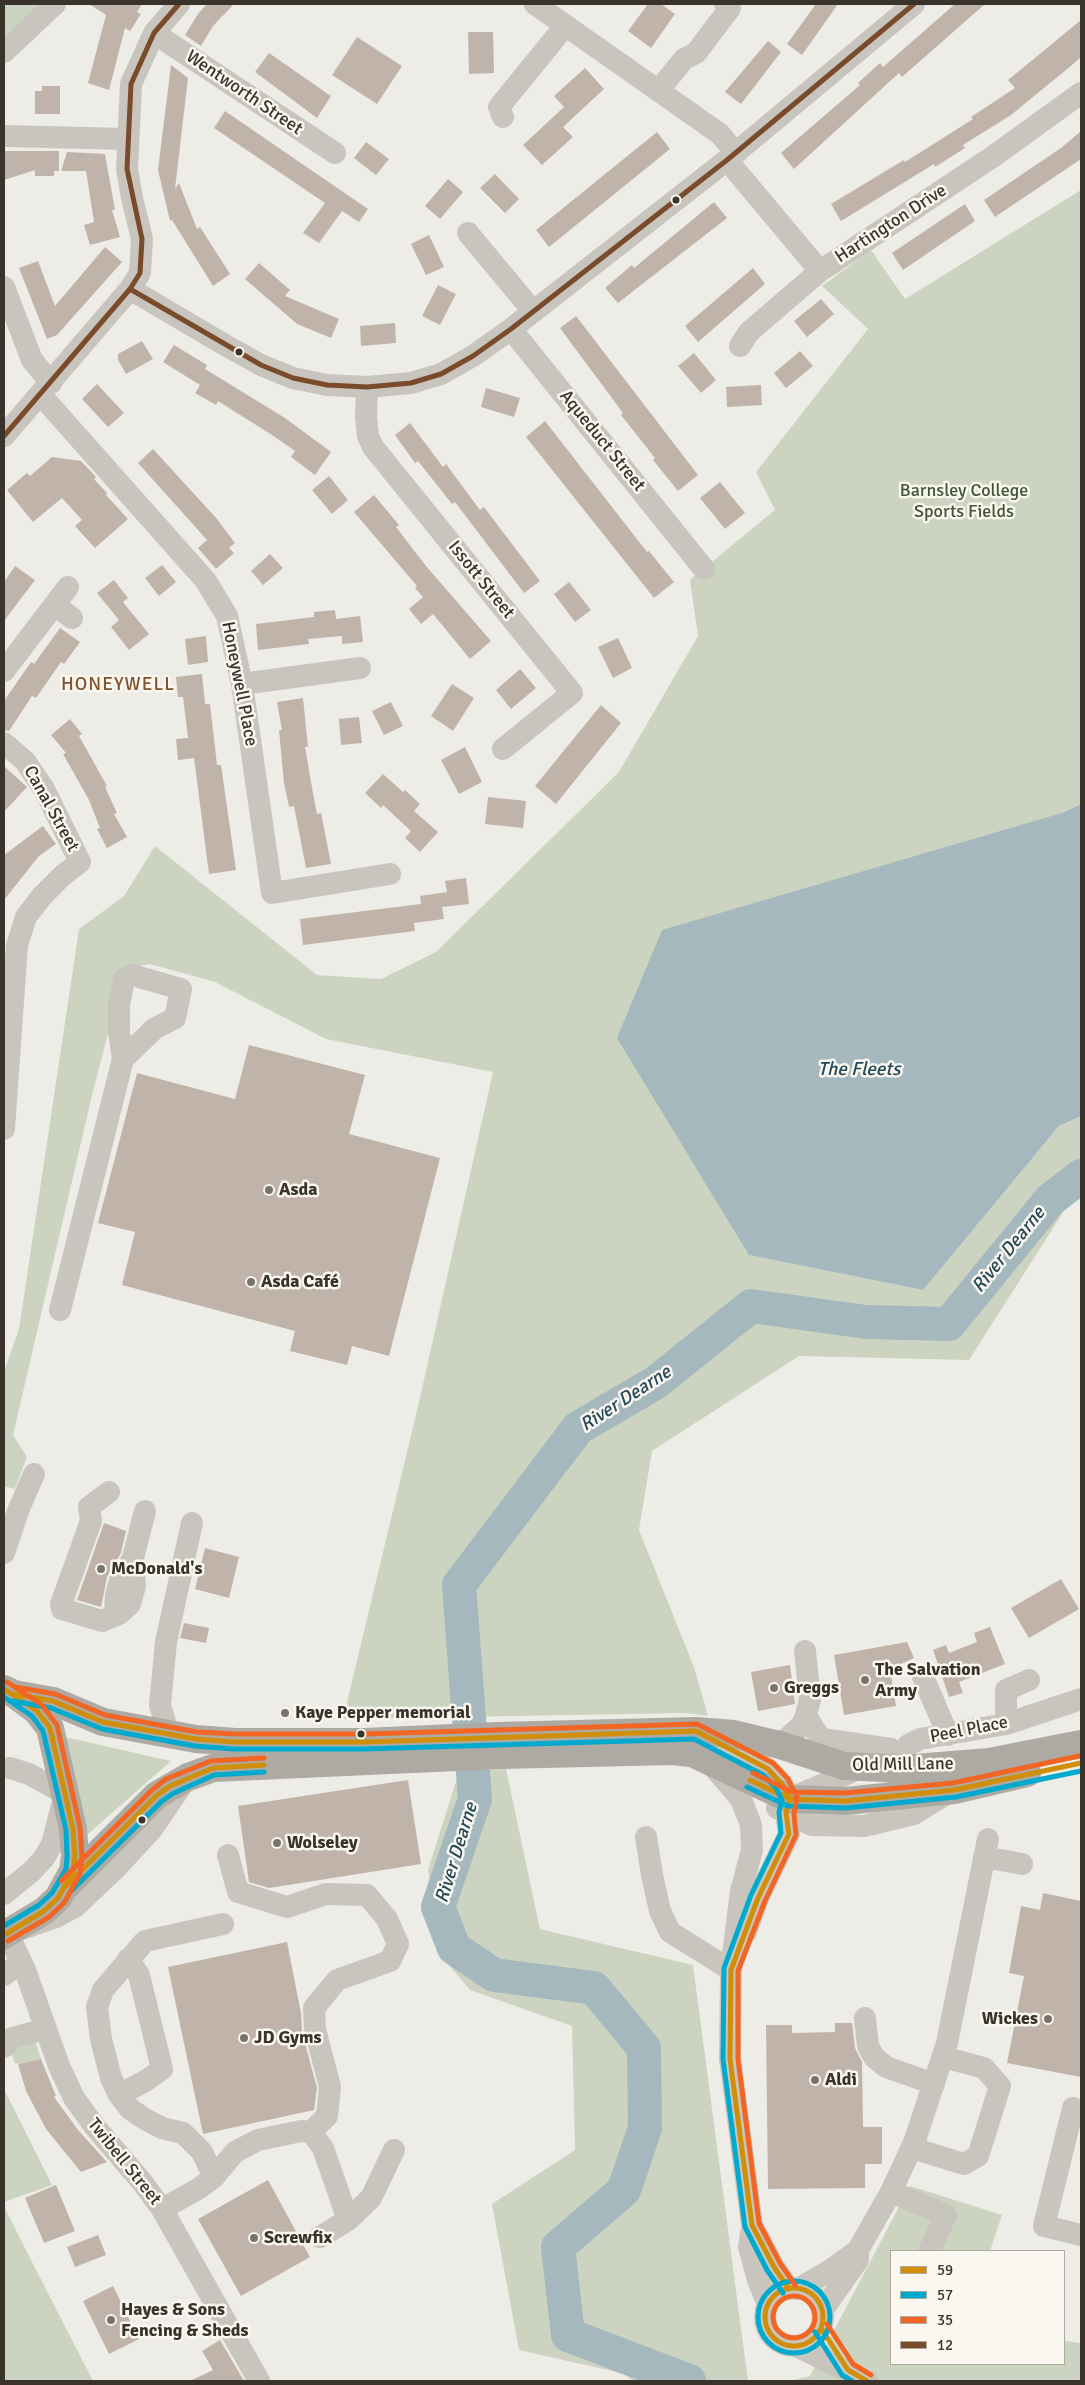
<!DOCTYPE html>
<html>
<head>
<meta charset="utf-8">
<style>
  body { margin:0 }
  #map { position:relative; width:1085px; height:2385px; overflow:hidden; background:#eeece6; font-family:Signika,sans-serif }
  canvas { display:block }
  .frame { position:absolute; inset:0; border:5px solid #39332c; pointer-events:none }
  .legend { position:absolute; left:890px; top:2250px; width:175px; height:115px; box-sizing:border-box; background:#f9f7ef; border:1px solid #aca9a1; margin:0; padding:6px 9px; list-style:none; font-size:15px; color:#39332c }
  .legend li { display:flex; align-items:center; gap:10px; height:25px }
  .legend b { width:25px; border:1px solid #aca9a1 }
</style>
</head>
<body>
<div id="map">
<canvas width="1085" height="2385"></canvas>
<div class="frame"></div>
<ul class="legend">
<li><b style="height:6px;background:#d18f09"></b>59</li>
<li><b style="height:6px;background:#00a9ce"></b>57</li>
<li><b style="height:6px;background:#f26522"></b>35</li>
<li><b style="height:6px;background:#7a4b2a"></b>12</li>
</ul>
</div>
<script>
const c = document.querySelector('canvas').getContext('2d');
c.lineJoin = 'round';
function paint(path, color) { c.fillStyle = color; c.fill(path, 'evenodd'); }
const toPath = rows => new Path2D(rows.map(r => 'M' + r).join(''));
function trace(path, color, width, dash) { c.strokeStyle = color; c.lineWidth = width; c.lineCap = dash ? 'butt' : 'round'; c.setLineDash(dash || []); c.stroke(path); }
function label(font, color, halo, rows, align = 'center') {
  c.font = font + ' Signika,sans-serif'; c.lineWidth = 5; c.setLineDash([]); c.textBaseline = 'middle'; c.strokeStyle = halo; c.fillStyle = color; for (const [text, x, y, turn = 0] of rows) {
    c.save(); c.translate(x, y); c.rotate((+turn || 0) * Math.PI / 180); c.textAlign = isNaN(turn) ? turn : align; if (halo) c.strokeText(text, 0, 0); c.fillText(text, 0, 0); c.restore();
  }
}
paint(toPath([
  [4,4,58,4,4,58],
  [1081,190,1081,804,1062,813,749,1255,923,1290,1059,1126,1081,1116,1081,1195,1071,1200,969,1360,799,1356,652,1451,639,1530,694,1667,708,1716,686,1713,343,1719,419,1402,493,1072,326,1039,215,982,150,964,125,969,93,1091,13,1435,27,1457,15,1489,4,1486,4,1372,19,1329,79,929,124,896,155,846,317,975,381,979,436,952,619,772,698,636,690,580,775,510,756,472,868,329,822,286,871,250,905,299],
  [65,1737,171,1761,87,1835],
  [506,1769,540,1929,693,1965,748,2381,633,2381,625,2375,612,2371,519,2350,492,2204,575,2150,572,2026,470,1990,442,1957,428,1870,459,1772],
  [34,2038,41,2059,15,2064,10,2049],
  [4,2089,52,2185,4,2202],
  [910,2186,1002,2215,990,2251,891,2251,891,2364,1064,2364,1064,2341,1081,2343,1081,2381,791,2381,810,2376],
  [4,2206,28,2254,93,2381,4,2381]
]), '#ccd4c1');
paint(toPath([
  [1081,804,1081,1116,1059,1126,923,1290,749,1255,617,1038,662,930,1062,813]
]), '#a4b8bd');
trace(toPath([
  [689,2381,568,2335,558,2247,624,2190,645,2128,644,2048,594,1988,494,1975,454,1948,438,1907,475,1799,459,1585,578,1428,655,1383,751,1306,866,1322,949,1324,1050,1200,1081,1176]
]), '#a4b8bd', 34);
paint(toPath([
  [89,4,142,4,137,12,141,14,130,31,125,28,109,90,88,83,106,15],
  [207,4,234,4,213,26,201,46,185,35,198,14],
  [648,4,661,4,675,14,651,48,628,31],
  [816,4,838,4,802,55,787,44],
  [955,4,985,4,902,77,899,73,794,169,781,153,860,85,858,83,880,63,883,67],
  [1081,20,1081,57,1072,65,1011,115,963,145,965,148,935,167,934,164,841,221,831,204,904,160,905,162,973,119,971,117,1015,88,1008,80],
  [468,32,493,32,494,73,469,74],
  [357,37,402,66,377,104,332,75],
  [768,41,781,52,741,104,725,92],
  [269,53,331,96,317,118,255,72],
  [171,65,188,78,175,189,179,183,197,229,200,227,230,274,213,286,172,220,170,221,158,170],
  [585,68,604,89,563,127,573,137,542,165,523,145,564,107,554,96],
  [42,86,60,86,60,114,35,114,35,91,42,91],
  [225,111,368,209,359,222,342,211,319,243,303,233,325,203,214,128],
  [1081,131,1081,159,995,217,984,200,1061,148],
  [657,132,670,149,549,247,536,230],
  [366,142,389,159,376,175,354,158],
  [4,151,59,151,59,171,54,171,54,176,35,176,35,170,4,180],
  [67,152,105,154,115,210,112,210,120,237,90,245,84,225,94,222,86,171,61,171],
  [495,174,519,199,505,213,480,188],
  [448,179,463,192,440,219,425,206],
  [714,202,727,218,618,303,605,288,632,265,634,268],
  [965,204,975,221,903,270,892,253],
  [429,235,444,267,426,275,411,244],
  [105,247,122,262,57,335,47,339,19,268,38,261,55,306],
  [259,263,290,290,285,296,339,319,331,338,297,324,245,279],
  [753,268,765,284,698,342,685,326],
  [438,285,456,294,440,325,422,316],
  [821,299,834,314,807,337,794,321],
  [576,316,698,475,678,491,653,460,655,458,621,415,623,413,560,328],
  [395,323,396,343,361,346,360,326],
  [142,341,153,359,126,374,118,360,118,354],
  [174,345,207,365,205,369,285,418,331,452,315,475,291,457,295,451,272,435,218,401,216,405,195,393,200,385,163,362],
  [800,351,813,366,786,388,774,373],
  [694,353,716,380,701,393,678,366],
  [97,384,124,413,108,427,82,399],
  [761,385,762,405,727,407,726,387],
  [486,388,520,398,514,417,481,407],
  [545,421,647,552,649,551,674,582,654,598,526,437],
  [410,423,443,467,446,464,480,510,484,507,540,581,524,593,455,502,452,504,418,461,415,463,395,435],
  [153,449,217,519,235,543,229,548,234,553,216,569,198,548,207,540,138,463],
  [52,457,81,461,96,477,94,479,107,493,106,495,128,519,95,548,75,526,82,520,62,498,33,522,7,490,27,473,30,476],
  [329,476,348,500,332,514,312,490],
  [720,482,745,513,725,529,700,498],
  [374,495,399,525,396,527,426,566,491,641,470,659,433,614,421,624,409,609,423,597,415,588,417,586,354,512],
  [270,554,283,568,263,585,251,571],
  [162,565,176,582,159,596,145,578],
  [15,566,35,580,4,621,4,582],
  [114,580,128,598,123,602,149,634,129,650,111,627,119,620,97,593],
  [569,582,591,610,575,622,554,594],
  [335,610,336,619,360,616,363,642,342,644,342,636,308,639,309,644,258,650,256,624,314,617,314,612],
  [60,628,80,642,64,664,61,662,36,698,32,696,9,731,4,730,4,701,31,662,34,664],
  [206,636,208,662,188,665,185,639],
  [618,638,632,668,613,678,598,647],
  [520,669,536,688,511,709,496,690],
  [202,674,205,704,210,704,217,765,221,765,236,870,209,874,194,758,178,760,176,739,188,738,183,697,178,697,176,677],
  [452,684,474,698,453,731,431,716],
  [303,698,308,747,305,747,311,782,317,814,321,813,331,864,306,868,294,806,289,807,284,783,279,730,282,730,277,702],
  [391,702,403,726,384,735,372,711],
  [601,705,621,723,556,804,535,786],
  [359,717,362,743,341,745,339,719],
  [70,719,82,734,79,736,107,786,105,787,117,813,114,814,127,837,107,848,97,829,100,828,89,800,63,754,66,753,51,735],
  [465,747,482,782,459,794,441,760],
  [4,766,27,787,4,812],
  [383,774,403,792,405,790,420,804,414,811,438,832,420,852,405,838,411,831,383,805,381,808,365,793],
  [488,797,526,801,523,828,485,824],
  [43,826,56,844,39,856,4,900,4,855],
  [466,878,469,904,442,907,444,919,414,923,415,931,303,945,300,919,421,904,420,896,447,892,445,881],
  [249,1045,365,1075,349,1134,440,1158,389,1356,352,1346,347,1365,290,1351,295,1331,122,1285,135,1232,98,1223,137,1073,235,1099],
  [104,1523,126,1531,121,1553,107,1577,101,1607,77,1600],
  [205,1548,239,1557,229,1598,195,1589],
  [1061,1579,1079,1609,1029,1638,1011,1608],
  [184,1623,209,1628,206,1643,180,1638],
  [990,1627,1005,1664,959,1682,963,1693,949,1697,933,1650,946,1645,949,1653,977,1642,974,1633],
  [907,1642,914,1658,890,1669,896,1706,844,1715,834,1655],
  [790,1665,795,1704,758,1711,751,1672],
  [408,1780,421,1864,269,1888,249,1882,238,1806],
  [1043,1893,1081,1901,1081,2077,1007,2063,1024,1976,1009,1973,1021,1906,1040,1910],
  [287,1942,301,2013,302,2032,317,2088,314,2110,203,2134,168,1967],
  [835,2023,852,2023,855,2048,862,2062,863,2127,882,2127,882,2164,865,2164,865,2188,768,2189,766,2025,792,2025,792,2033,835,2032],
  [41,2059,56,2096,54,2097,78,2130,107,2162,81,2172,46,2129,26,2091,18,2064],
  [268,2180,310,2257,241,2296,198,2219],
  [56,2185,75,2231,44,2243,25,2198],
  [98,2235,106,2255,75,2267,67,2247],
  [113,2286,139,2339,109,2354,83,2301],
  [220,2340,244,2381,190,2381,213,2370,202,2351]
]), '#c0b4aa');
trace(toPath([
  [535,4,720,134,736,153],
  [154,33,335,153],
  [4,52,55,4],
  [658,91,684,59,696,53,730,8,725,4],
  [503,117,499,107,565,26],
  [4,136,128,139],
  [727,160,820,271,991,158,1081,93],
  [468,233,532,310],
  [4,287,32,360,51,383],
  [130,289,225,345,261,365,293,378,327,385,367,387,411,383,441,374,473,356,511,329,727,160,914,4],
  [511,329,704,569],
  [740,346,749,332,820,271],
  [367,387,366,417,368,436,373,447,572,693,503,749],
  [40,394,206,581,227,616,242,684,272,893,390,874],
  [4,436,130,289,140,273,142,239,132,198,127,169,131,84,154,33,179,4],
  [55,605,72,618],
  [4,671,68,587],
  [242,684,360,668],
  [4,743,25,761,44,789,80,862,62,876,42,896,26,917,17,945,4,1129],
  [60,1310,123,1059,119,1032,119,1005,124,979,132,975,181,989,175,1018,154,1029,123,1059],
  [109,1492,89,1507,91,1521,61,1604,62,1609,102,1621,119,1614,130,1604,135,1586,133,1558,145,1511],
  [4,1553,18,1511,34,1474],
  [115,1616,116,1595,120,1581,133,1558],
  [923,1677,948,1735],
  [806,1715,814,1729,822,1739,891,1749,901,1755],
  [1006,1724,1006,1690,1029,1680],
  [701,1734,768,1769,782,1784,790,1799,786,1813,789,1834,758,1898,746,1932],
  [169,1735,160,1705,166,1642,192,1523],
  [780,1745,802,1725,806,1715,810,1700,805,1651],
  [711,1764,741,1799,751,1825,752,1850,741,1891,731,1970,730,2059,752,2225,774,2267,789,2289],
  [186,1779,152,1829,116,1868,76,1906,56,1917,8,1934,25,1970,59,2066,74,2098,95,2127,142,2182,162,2209,259,2381],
  [906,1784,901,1755,908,1745,920,1739,1006,1724,1081,1699],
  [791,1798,861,1768],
  [777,1808,812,1825,864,1826,914,1814,953,1790],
  [646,1837,652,1875,660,1911,670,1932,731,1970],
  [984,1857,1022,1864],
  [4,1894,31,1872,44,1858,52,1844,65,1794,29,1774,10,1768],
  [4,1975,21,1962],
  [865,2018,868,2046,874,2057,886,2067,934,2084],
  [4,2047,12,2038,45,2029],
  [119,2095,147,2080,162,2069,139,1975,128,1959],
  [1073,2108,1044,2226,1081,2235],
  [311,2132,323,2148,348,2220,320,2237],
  [912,2148,964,2164,978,2156,1000,2086,984,2068,943,2057],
  [214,2177,202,2152,183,2133,162,2128,145,2119,130,2109,119,2095,111,2078,101,2039,97,2007,103,1990,145,1941,223,1924],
  [891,2192,946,2215,929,2251],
  [162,2209,198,2189,214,2177,235,2152,258,2140,301,2131,311,2132,327,2116,330,2087,315,2029,314,2008,337,1980,390,1961,398,1944,387,1919,367,1895,326,1894,287,1907,238,1892,228,1855],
  [348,2220,371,2198,394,2150],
  [751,2233,749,2247,758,2280,768,2305],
  '765 2317a29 29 0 1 1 58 0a29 29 0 1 1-58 0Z',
  [798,2289,829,2271,857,2251],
  [822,2311,858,2260,858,2250,891,2192,915,2140,947,2043,988,1839],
  [796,2346,867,2381]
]), '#c8c5be', 22);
trace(toPath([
  [14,1694,53,1701,103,1722,196,1739,235,1742,365,1742,497,1736,696,1731,734,1734,780,1745,844,1766,903,1769,989,1762,1081,1744],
  [66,1886,157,1795,188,1777,213,1768,501,1755,671,1751,692,1753,790,1799,845,1801,954,1790,1027,1773]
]), '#ada9a3', 28);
trace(toPath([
  [4,1689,14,1694,37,1711,50,1728,73,1829,75,1856,73,1871,58,1898,44,1911,4,1935]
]), '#adaba5', 28);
trace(toPath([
  [4,1689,37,1711,50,1728,73,1829,75,1856,73,1871,58,1898,44,1911,4,1935],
  [14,1694,53,1701,103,1722,196,1739,235,1742,365,1742,696,1731,768,1769,782,1784,790,1799,786,1813,789,1834,758,1898,731,1970,730,2059,752,2225,774,2267,789,2289],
  [750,1780,790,1799,845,1801,954,1790,1081,1763],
  [66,1886,157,1795,170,1786,213,1768,264,1765],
  '765 2317a29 29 0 1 1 58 0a29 29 0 1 1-58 0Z',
  [821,2328,848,2370,867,2381]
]), '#d18f09', 5);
trace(toPath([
  [4,1697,32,1716,43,1731,66,1830,67,1856,66,1869,52,1893,39,1905,4,1926],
  [13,1701,51,1708,102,1729,195,1746,234,1749,365,1749,694,1739,763,1775,776,1788,782,1800,779,1812,781,1833,751,1895,724,1968,723,2059,745,2227,767,2270,783,2293],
  [747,1787,788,1806,846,1808,956,1797,1081,1771],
  [71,1891,162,1801,174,1793,214,1775,264,1772],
  '758 2317a36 36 0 1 1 72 0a36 36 0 1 1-72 0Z',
  [815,2332,842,2375,852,2381]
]), '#00a9ce', 5);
trace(toPath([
  [7,1682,42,1705,57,1725,80,1827,82,1856,80,1874,64,1903,49,1917,8,1941],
  [15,1687,55,1694,105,1715,197,1732,235,1734,365,1734,697,1724,773,1763,788,1779,797,1797,794,1814,796,1835,765,1901,738,1971,738,2059,759,2223,780,2263,795,2285],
  [753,1773,792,1792,845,1793,953,1783,1079,1756],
  [61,1881,152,1790,166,1779,211,1761,264,1758],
  '773 2317a21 21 0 1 1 42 0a21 21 0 1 1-42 0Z',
  [827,2324,853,2364,871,2375]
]), '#f26522', 5);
trace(toPath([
  [130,289,261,365,293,378,327,385,367,387,411,383,441,374,473,356,511,329,727,160,914,4],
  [4,436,130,289,140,273,142,239,127,169,131,84,154,33,179,4]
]), '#7a4b2a', 5);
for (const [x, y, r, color] of [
  [676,200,4.5,"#39332c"],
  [239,352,4.5,"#39332c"],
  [269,1190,5,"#78746d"],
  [251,1282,5,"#78746d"],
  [101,1569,5,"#78746d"],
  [865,1680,5,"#78746d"],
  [774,1688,5,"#78746d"],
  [285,1713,5,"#78746d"],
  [361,1734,4.5,"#39332c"],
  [142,1820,4.5,"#39332c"],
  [277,1843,5,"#78746d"],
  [1048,2019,5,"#78746d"],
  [244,2038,5,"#78746d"],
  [815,2080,5,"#78746d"],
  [254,2238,5,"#78746d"],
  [111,2320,5,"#78746d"]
]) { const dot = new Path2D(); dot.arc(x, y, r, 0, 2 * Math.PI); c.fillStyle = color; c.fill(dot); trace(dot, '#f9f7ef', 2); }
label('18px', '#39332c', '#f9f7ef', [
  ["Wentworth Street",244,93,34],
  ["Hartington Drive",891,224,-33],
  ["Aqueduct Street",602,441,51],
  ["Issott Street",481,580,51],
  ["Honeywell Place",239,684,79],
  ["Canal Street",51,809,61],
  ["Peel Place",969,1730,-11],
  ["Old Mill Lane",903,1765,-1],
  ["Twibell Street",124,2162,51]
]);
label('18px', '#415532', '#f9f7ef', [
  ["Barnsley College",964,491],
  ["Sports Fields",964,512]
]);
label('bold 18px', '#39332c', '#f9f7ef', [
  ["Asda",279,1190],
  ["Asda Café",261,1282],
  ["McDonald's",111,1569],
  ["The Salvation",875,1670],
  ["Army",875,1691],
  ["Greggs",784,1688],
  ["Kaye Pepper memorial",295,1713],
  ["Wolseley",287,1843],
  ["Wickes",1038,2019,"right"],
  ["JD Gyms",254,2038],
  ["Aldi",825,2080],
  ["Screwfix",264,2238],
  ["Hayes & Sons",121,2310],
  ["Fencing & Sheds",121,2331]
], 'left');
c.letterSpacing = '1px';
label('19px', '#80522d', '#f9f7ef', [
  ["HONEYWELL",118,685]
]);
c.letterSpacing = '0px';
label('italic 19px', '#254957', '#f9f7ef', [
  ["The Fleets",859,1070],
  ["River Dearne",1009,1250,-51],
  ["River Dearne",626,1399,-33],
  ["River Dearne",457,1853,-73]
]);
</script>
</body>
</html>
